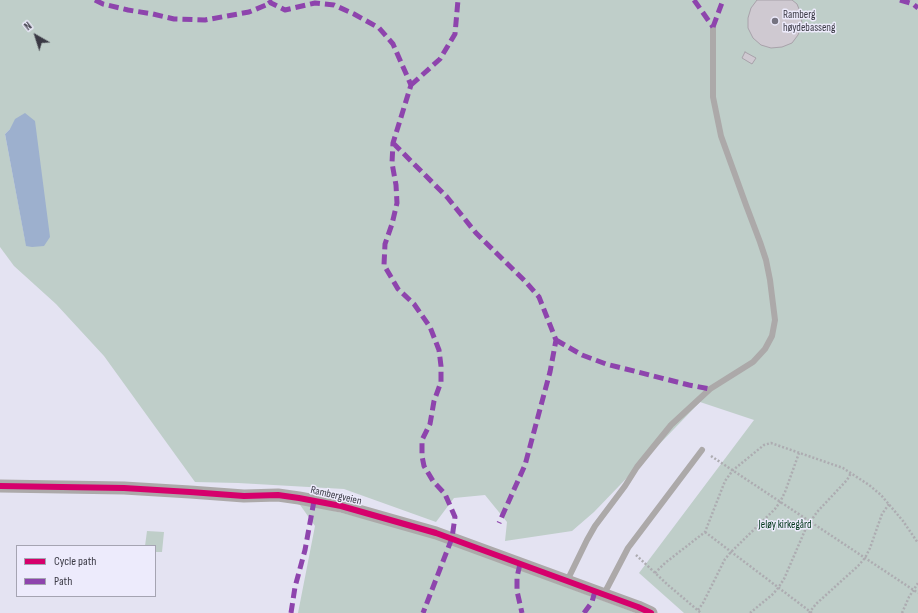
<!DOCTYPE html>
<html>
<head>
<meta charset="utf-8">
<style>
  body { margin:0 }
  #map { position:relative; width:918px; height:613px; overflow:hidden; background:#e4e3f2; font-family:"Sofia Sans Condensed",sans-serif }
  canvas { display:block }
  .legend { position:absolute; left:16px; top:545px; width:140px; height:52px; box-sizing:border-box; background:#edebfc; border:1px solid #a5a4b2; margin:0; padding:5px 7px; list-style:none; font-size:12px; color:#3a3944 }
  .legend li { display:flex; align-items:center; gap:8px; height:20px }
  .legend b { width:20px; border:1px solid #a5a4b2 }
  .north { position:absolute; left:16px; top:16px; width:40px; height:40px; -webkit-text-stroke:3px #edebfc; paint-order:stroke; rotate:321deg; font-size:11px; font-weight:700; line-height:16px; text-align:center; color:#3a3944 }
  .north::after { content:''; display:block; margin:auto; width:14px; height:18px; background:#3a3944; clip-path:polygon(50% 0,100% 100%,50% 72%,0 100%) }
</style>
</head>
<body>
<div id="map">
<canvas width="918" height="613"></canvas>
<ul class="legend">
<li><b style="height:5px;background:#d6006c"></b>Cycle path</li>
<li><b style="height:5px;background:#8e44ad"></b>Path</li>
</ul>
<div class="north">N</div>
</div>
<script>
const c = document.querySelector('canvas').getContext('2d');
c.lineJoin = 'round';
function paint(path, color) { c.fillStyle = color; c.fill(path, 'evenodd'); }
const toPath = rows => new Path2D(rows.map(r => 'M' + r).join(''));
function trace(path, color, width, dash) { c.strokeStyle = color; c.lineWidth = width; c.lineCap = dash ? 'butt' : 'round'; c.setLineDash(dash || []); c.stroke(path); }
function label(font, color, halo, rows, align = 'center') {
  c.font = font + ' "Sofia Sans Condensed",sans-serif'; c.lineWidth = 3; c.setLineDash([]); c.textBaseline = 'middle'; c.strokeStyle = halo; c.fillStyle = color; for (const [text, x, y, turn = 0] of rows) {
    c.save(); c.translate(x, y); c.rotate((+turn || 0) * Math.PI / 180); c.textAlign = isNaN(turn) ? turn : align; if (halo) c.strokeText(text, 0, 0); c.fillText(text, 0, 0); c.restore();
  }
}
paint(toPath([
  [0,0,918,0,918,613,684,613,639,573,754,420,700,402,594,512,572,531,505,541,507,522,485,495,454,498,436,522,344,489,238,483,195,482,104,356,56,304,14,266,0,247],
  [10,129,26,245,5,134],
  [298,502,418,532,636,613,298,613,315,526],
  [147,531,164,532,162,552,155,552,155,546,145,546]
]), '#bfcec9');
paint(toPath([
  [25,113,35,121,50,237,44,246,32,247,26,246,5,134,10,129,15,119]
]), '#9db0ce');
const building = toPath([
  [757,0,792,0,797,4,801,14,802,24,798,35,792,43,782,47,771,48,761,45,753,38,748,28,748,18,751,8,757,0],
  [745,52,756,58,752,64,742,58,745,52]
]);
paint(building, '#cfc9d1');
trace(building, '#a8a2aa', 1);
trace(toPath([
  [711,456,918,593],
  [705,532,812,613],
  [636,555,668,585,701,613],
  [655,573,665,563,705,532,725,481,733,470,764,445,771,443,843,468,869,485,881,495,903,521,918,543],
  [698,610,703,603,725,559,731,552,775,509,780,502,785,492,799,453],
  [750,613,773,594,778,588,784,579,806,528,817,512,847,480,851,473],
  [809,613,816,604,858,566,865,558,870,548,882,514,889,504],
  [902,613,909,597,918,583]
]), '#adacb1', 2.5, [2, 2]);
trace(toPath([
  [567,581,587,540,595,526,625,486,637,467,671,425,710,389,753,362,765,349,772,336,775,320,770,280,766,260,760,242,746,205,721,136,713,97,713,27],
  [604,594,628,548,702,450]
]), '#aca9a9', 6);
trace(toPath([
  [0,486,124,488,190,492,244,496,278,495,299,498,341,506,436,533,638,607,651,613]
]), '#aca9a9', 13);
trace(toPath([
  [95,0,103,4,128,10,153,14,174,19,205,20,249,12,271,3],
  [269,0,271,3,285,10,315,3,334,5,354,14,379,28,393,44,411,85,393,143,392,163,396,185,397,203,392,224,385,244,384,265,398,289,414,304,430,327,439,350,441,366,441,382,434,401,430,424,422,440,422,456,424,466,433,481,445,494,455,517,452,538,423,613],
  [694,0,713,27],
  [900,0,913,4,918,8],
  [713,27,723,0],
  [411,85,440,59,455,34,458,0],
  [393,143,447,197,476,233,525,281,539,297,556,340,550,372,525,465,499,523],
  [556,340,582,355,606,364,689,385,710,389],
  [520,564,517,577,517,591,522,613],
  [291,613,295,587,305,550,314,501],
  [584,613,592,602,595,591]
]), '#8e44ad', 5, [10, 5]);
trace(toPath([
  [0,486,124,488,190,492,244,496,278,495,299,498,341,506,436,533,638,607,651,613]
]), '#d6006c', 6);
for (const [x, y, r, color] of [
  [775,21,4,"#767481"]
]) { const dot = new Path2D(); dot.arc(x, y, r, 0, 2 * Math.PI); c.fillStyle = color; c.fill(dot); trace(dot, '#edebfc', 1.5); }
label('11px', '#3a3944', '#edebfc', [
  ["Ramberg",783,15],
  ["høydebasseng",783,28]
], 'left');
label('11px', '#3a3944', '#edebfc', [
  ["Rambergveien",336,496,13]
]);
label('11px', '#00361a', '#edebfc', [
  ["Jeløy kirkegård",785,525]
]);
</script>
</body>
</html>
